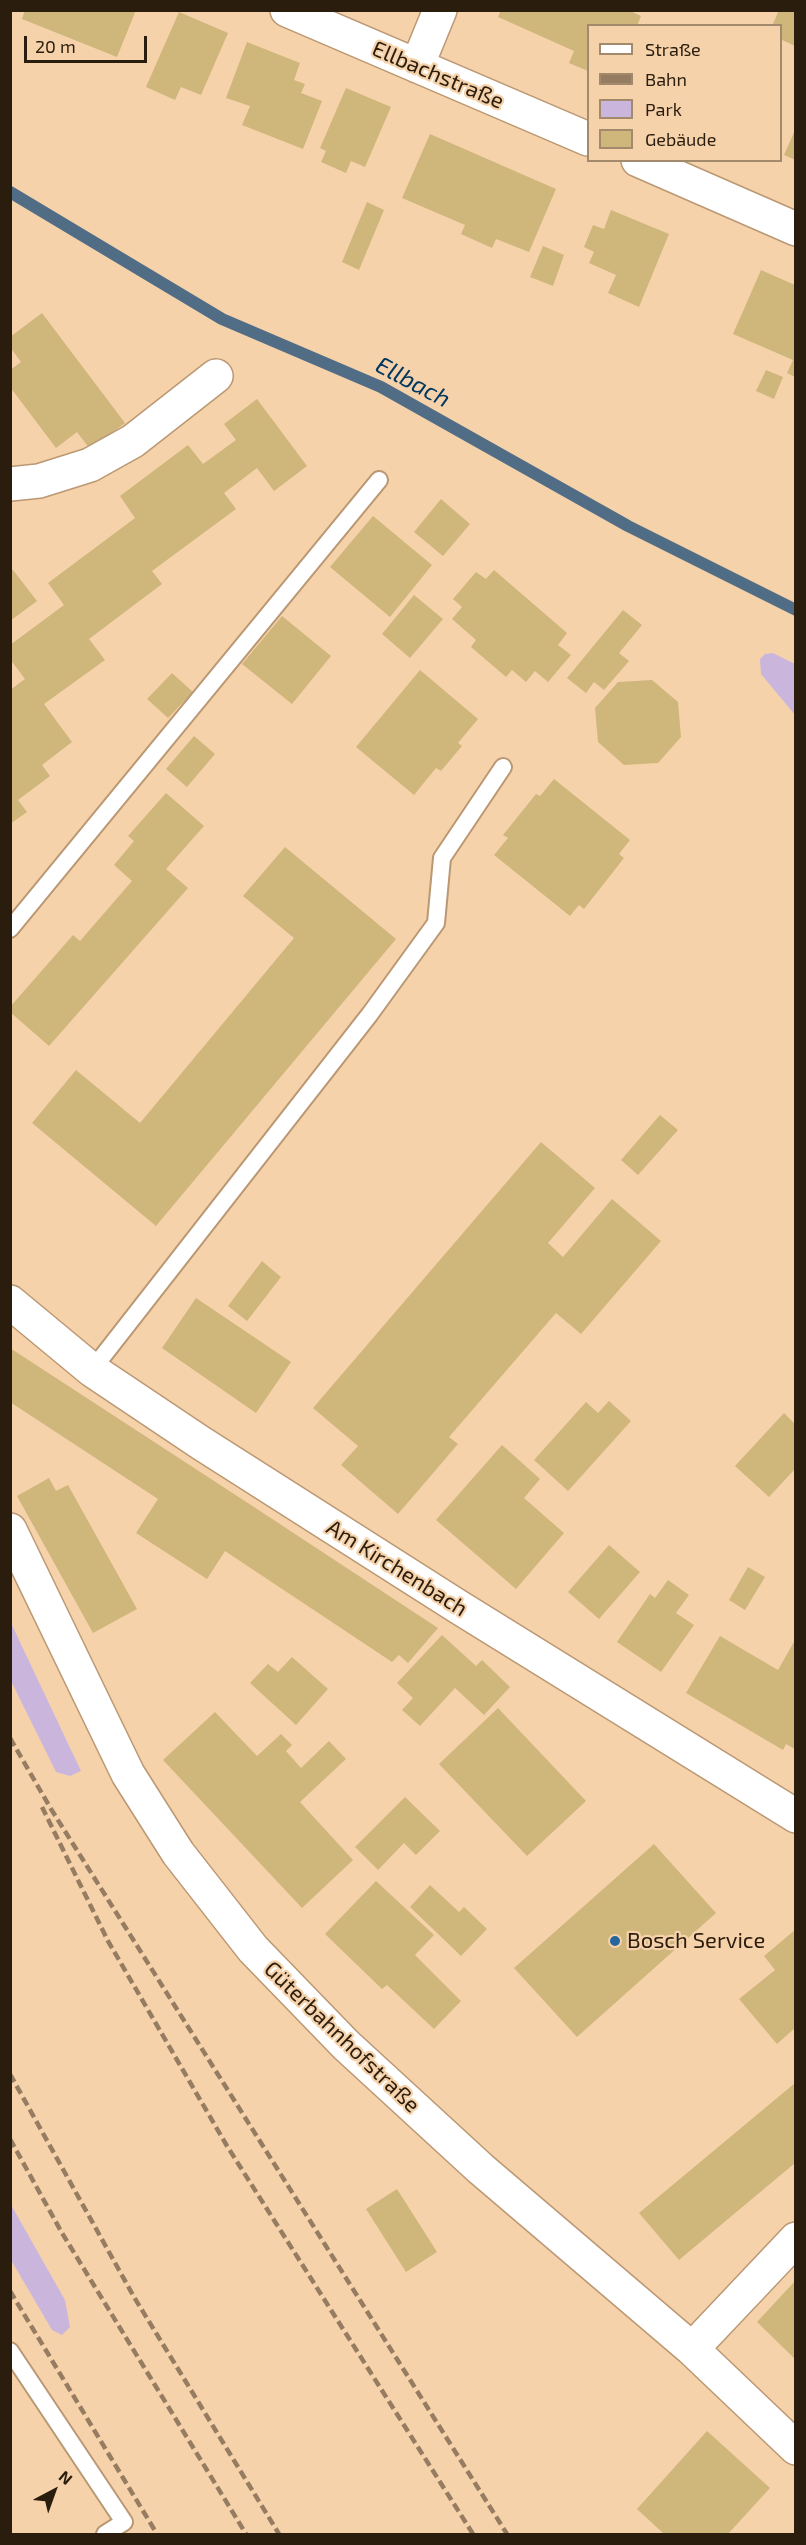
<!DOCTYPE html>
<html>
<head>
<meta charset="utf-8">
<style>
  body { margin:0 }
  #map { position:relative; width:806px; height:2545px; overflow:hidden; background:#f6d2ab; font-family:"Exo 2",sans-serif }
  canvas { display:block }
  .frame { position:absolute; inset:0; border:12px solid #2a1d0e; pointer-events:none }
  .legend { position:absolute; left:587px; top:24px; width:195px; height:138px; box-sizing:border-box; background:#f6d2ab; border:2px solid #a48a6c; margin:0; padding:8px 10px; list-style:none; font-size:18px; color:#2a1d0e }
  .legend li { display:flex; align-items:center; gap:12px; height:30px }
  .legend b { width:30px; border:2px solid #a48a6c }
  .north { position:absolute; left:24px; top:2461px; width:60px; height:60px; -webkit-text-stroke:4px #f6d2ab; paint-order:stroke; rotate:41deg; font-size:16px; font-weight:700; line-height:24px; text-align:center; color:#2a1d0e }
  .north::after { content:''; display:block; margin:auto; width:21px; height:27px; background:#2a1d0e; clip-path:polygon(50% 0,100% 100%,50% 72%,0 100%) }
  .scale { position:absolute; left:24px; top:36px; width:123px; height:27px; box-sizing:border-box; border:3px solid #2a1d0e; border-top:0; padding-left:8px; font-size:18px; line-height:21px; white-space:nowrap; color:#2a1d0e; -webkit-text-stroke:4px #f6d2ab; paint-order:stroke }
</style>
</head>
<body>
<div id="map">
<canvas width="806" height="2545"></canvas>
<div class="frame"></div>
<ul class="legend">
<li><b style="height:8px;background:#fff"></b>Straße</li>
<li><b style="height:8px;background:#967d61"></b>Bahn</li>
<li><b style="height:16px;background:#cab6dd"></b>Park</li>
<li><b style="height:16px;background:#cfb67b"></b>Gebäude</li>
</ul>
<div class="north">N</div>
<div class="scale">20 m</div>
</div>
<script>
const c = document.querySelector('canvas').getContext('2d');
c.lineJoin = 'round';
function paint(path, color) { c.fillStyle = color; c.fill(path, 'evenodd'); }
const toPath = rows => new Path2D(rows.map(r => 'M' + r).join(''));
function trace(path, color, width, dash) { c.strokeStyle = color; c.lineWidth = width; c.lineCap = dash ? 'butt' : 'round'; c.setLineDash(dash || []); c.stroke(path); }
function label(font, color, halo, rows, align = 'center') {
  c.font = font + ' "Exo 2",sans-serif'; c.lineWidth = 4.5; c.setLineDash([]); c.textBaseline = 'middle'; c.strokeStyle = halo; c.fillStyle = color; for (const [text, x, y, turn = 0] of rows) {
    c.save(); c.translate(x, y); c.rotate((+turn || 0) * Math.PI / 180); c.textAlign = isNaN(turn) ? turn : align; if (halo) c.strokeText(text, 0, 0); c.fillText(text, 0, 0); c.restore();
  }
}
paint(toPath([
  [773,653,795,664,795,715,761,674,760,659,765,654],
  [10,1623,11,1623,81,1771,70,1776,56,1772,11,1681],
  [10,2203,65,2300,70,2327,62,2335,52,2330,11,2260]
]), '#cab6dd');
trace(toPath([
  [10,192,222,319,381,387,628,526,796,610]
]), '#516d86', 12);
paint(toPath([
  [25,10,136,10,117,57,22,19],
  [501,10,628,10,641,16,637,26,588,26,588,71,569,63,574,51,498,17],
  [779,10,795,10,795,46,780,39,780,26,772,26],
  [179,12,228,33,201,95,181,87,175,100,146,87],
  [247,42,300,63,294,80,305,84,301,93,322,101,303,149,242,125,250,106,226,98],
  [346,88,391,107,365,167,351,161,346,173,321,162,326,151,320,148],
  [795,130,795,160,784,155],
  [430,134,556,189,529,252,496,239,492,248,461,234,465,225,402,198],
  [367,202,384,210,359,270,342,262],
  [611,210,669,234,639,307,608,293,616,275,589,263,594,252,584,247,593,225,604,229],
  [543,246,564,255,553,286,530,277],
  [761,270,795,285,795,377,787,373,793,360,733,334],
  [42,313,125,423,90,449,77,432,56,448,10,387,10,370,21,362,10,347,10,337],
  [766,370,783,377,774,399,756,391],
  [257,399,307,466,274,491,257,468,224,493,236,509,152,571,162,584,89,639,105,660,44,704,72,742,42,765,50,776,18,800,27,812,10,824,10,690,25,679,10,659,10,645,64,605,48,583,135,518,120,496,188,445,203,464,236,440,224,424],
  [441,499,470,524,443,556,414,532],
  [373,516,432,565,390,617,330,567],
  [13,570,37,601,10,621,10,571],
  [494,570,567,633,558,645,571,655,548,682,535,671,526,682,512,670,506,677,471,647,476,640,452,619,462,607,453,599,476,572,486,579],
  [414,595,443,619,410,658,382,634],
  [623,610,642,625,619,653,629,661,604,690,594,682,586,693,567,678],
  [282,616,331,656,292,704,242,664],
  [420,670,478,719,458,743,462,746,441,771,436,768,414,795,356,747],
  [172,673,193,692,168,718,147,699],
  [652,680,678,702,681,737,658,763,624,765,598,742,595,708,618,682],
  [194,736,215,754,187,787,166,769],
  [554,779,630,840,619,854,624,858,584,909,579,905,570,916,494,855,508,838,503,835,536,794,540,796],
  [166,793,204,826,166,869,188,888,49,1046,10,1012,10,1007,73,935,80,941,132,881,114,865,134,841,128,836],
  [285,847,396,939,156,1226,32,1123,76,1070,140,1123,294,938,243,896],
  [660,1115,678,1130,638,1175,621,1160],
  [541,1142,595,1188,548,1243,563,1257,612,1199,661,1241,581,1334,556,1313,449,1437,458,1444,398,1514,341,1465,358,1446,313,1408],
  [262,1261,281,1277,247,1321,228,1306],
  [196,1298,291,1362,256,1413,162,1348],
  [10,1348,254,1507,438,1628,408,1663,399,1655,392,1662,225,1551,207,1579,136,1533,158,1499,10,1402],
  [609,1401,631,1421,568,1491,534,1460,586,1402,598,1413],
  [784,1413,795,1424,795,1469,769,1497,735,1466],
  [502,1445,540,1479,524,1498,564,1533,516,1589,436,1520],
  [49,1478,56,1491,68,1485,137,1609,93,1633,17,1496],
  [609,1545,640,1572,599,1619,568,1592],
  [748,1567,765,1577,745,1610,729,1600],
  [668,1580,689,1595,676,1613,694,1625,661,1672,617,1642,650,1594,655,1598],
  [442,1635,476,1666,482,1660,510,1687,484,1715,455,1688,420,1726,402,1710,413,1698,397,1683],
  [720,1636,778,1670,795,1640,795,1749,786,1744,783,1750,686,1693],
  [292,1657,328,1689,296,1725,250,1683,268,1664,278,1672],
  [498,1708,586,1801,527,1856,439,1764],
  [215,1712,257,1756,281,1734,292,1745,286,1751,301,1768,329,1741,346,1759,300,1802,353,1860,302,1908,163,1760],
  [405,1797,440,1831,416,1855,404,1843,378,1870,355,1847],
  [654,1844,716,1913,577,2037,514,1968],
  [376,1881,434,1935,415,1955,461,2001,434,2029,387,1985,382,1989,325,1934],
  [430,1885,459,1912,464,1907,487,1929,461,1956,410,1907],
  [795,1930,795,2028,777,2044,739,1999,775,1970,764,1956],
  [795,2083,795,2163,679,2260,639,2213],
  [397,2189,437,2252,406,2272,366,2209],
  [795,2281,795,2359,757,2322],
  [707,2431,770,2488,728,2534,664,2534,637,2509]
]), '#cfb67b');
const lane = toPath([
  [10,929,379,480],
  [92,1370,370,1014,436,923,442,858,503,767],
  [10,2351,124,2522,105,2534]
]);
const street = toPath([
  [287,10,588,139],
  [417,66,440,10],
  [638,160,796,229],
  [10,484,39,481,90,465,133,441,216,376],
  [10,1302,92,1370,201,1443,457,1606,796,1816],
  [10,1530,128,1774,178,1853,253,1949,346,2045,481,2169,692,2349,796,2448],
  [692,2349,796,2239]
]);
trace(lane, '#ba9873', 20);
trace(street, '#ba9873', 36);
trace(lane, '#fff', 16);
trace(street, '#fff', 33);
trace(toPath([
  [10,1738,51,1809,507,2534],
  [42,1807,108,1941,227,2146,473,2534],
  [10,2074,134,2297,279,2534],
  [10,2139,62,2233,246,2534],
  [10,2291,157,2534]
]), '#967d61', 4.5, [9, 4.5]);
for (const [x, y, r, color] of [
  [615,1941,6,"#27669d"]
]) { const dot = new Path2D(); dot.arc(x, y, r, 0, 2 * Math.PI); c.fillStyle = color; c.fill(dot); trace(dot, '#f6d2ab', 2); }
label('22px', '#2a1d0e', '#f6d2ab', [
  ["Ellbachstraße",438,75,23],
  ["Am Kirchenbach",397,1568,32],
  ["Güterbahnhofstraße",342,2037,44]
]);
label('22px', '#2a1d0e', '#f6d2ab', [
  ["Bosch Service",627,1941]
], 'left');
label('italic 24px', '#003760', '#f6d2ab', [
  ["Ellbach",413,382,28]
]);
</script>
</body>
</html>
